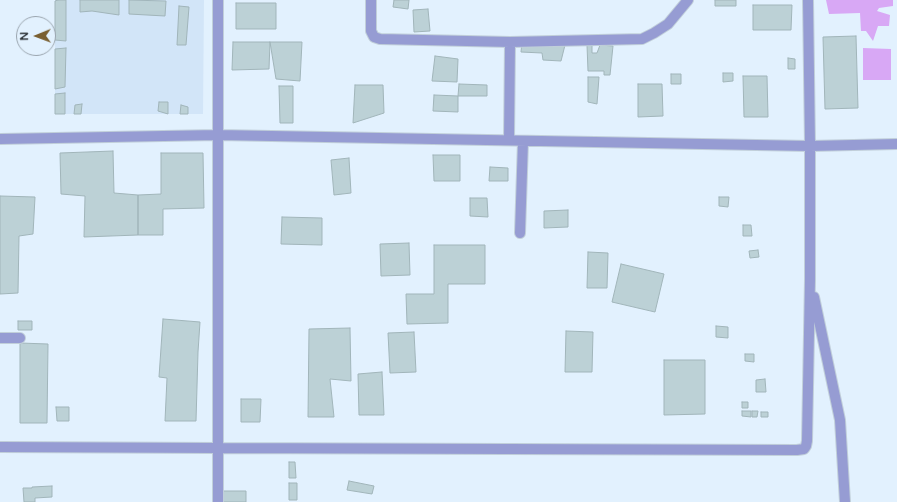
<!DOCTYPE html>
<html>
<head>
<meta charset="utf-8">
<style>
  body { margin:0 }
  #map { position:relative; width:897px; height:502px; overflow:hidden; background:#e2f1fe; font-family:"Varela Round",sans-serif }
  canvas { display:block }
  .north { position:absolute; left:16px; top:16px; width:40px; height:40px; box-sizing:border-box; background:#e2f1fe; border:1px solid #9aa5af; border-radius:50%; rotate:269deg; font-size:11px; font-weight:700; line-height:16px; text-align:center; color:#2d3338 }
  .north::after { content:''; display:block; margin:auto; width:14px; height:18px; background:#795f31; clip-path:polygon(50% 0,100% 100%,50% 72%,0 100%) }
</style>
</head>
<body>
<div id="map">
<canvas width="897" height="502"></canvas>
<div class="north">N</div>
</div>
<script>
const c = document.querySelector('canvas').getContext('2d');
c.lineJoin = 'round';
function paint(path, color) { c.fillStyle = color; c.fill(path, 'evenodd'); }
const toPath = rows => new Path2D(rows.map(r => 'M' + r).join(''));
function trace(path, color, width, dash) { c.strokeStyle = color; c.lineWidth = width; c.lineCap = dash ? 'butt' : 'round'; c.setLineDash(dash || []); c.stroke(path); }
paint(toPath([
  [55,0,204,0,203,114,55,114]
]), '#d2e5f8');
paint(toPath([
  [826,0,893,0,893,6,879,8,877,11,890,15,889,26,878,26,873,41,866,31,861,31,860,13,829,14],
  [863,48,891,49,891,80,863,80]
]), '#d8a8f5');
const building = toPath([
  [58,0,66,0,66,41,55,40,55,1,58,0],
  [80,0,119,0,119,15,92,11,80,12,80,0],
  [129,0,166,1,165,16,129,14,129,0],
  [394,0,409,0,408,9,393,7,394,0],
  [715,0,736,0,736,6,715,6,715,0],
  [236,3,276,3,276,29,236,29,236,3],
  [753,5,792,5,791,30,753,30,753,5],
  [179,6,189,7,186,45,177,45,179,6],
  [428,9,430,31,414,32,413,10,428,9],
  [856,36,858,108,825,109,823,37,856,36],
  [233,42,270,42,269,69,232,70,233,42],
  [270,42,302,42,300,81,276,79,270,42],
  [522,42,565,45,561,61,543,60,542,53,521,52,522,42],
  [592,44,592,53,597,53,600,45,613,46,610,75,604,75,604,71,588,71,587,45,592,44],
  [66,48,65,87,55,89,55,49,66,48],
  [435,56,458,59,457,82,432,81,435,56],
  [788,58,795,59,795,69,788,69,788,58],
  [723,73,733,73,733,81,723,82,723,73],
  [671,74,681,74,681,84,671,84,671,74],
  [743,76,767,76,768,117,744,117,743,76],
  [588,77,599,77,597,104,588,102,588,77],
  [459,84,487,85,487,96,458,96,459,84],
  [638,84,662,84,663,116,638,117,638,84],
  [355,85,383,85,384,113,353,123,355,85],
  [279,86,293,86,293,123,280,123,279,86],
  [65,93,65,114,55,114,55,94,65,93],
  [434,95,458,96,458,112,433,111,434,95],
  [159,102,168,102,168,114,158,111,159,102],
  [82,104,81,114,74,114,75,105,82,104],
  [181,105,188,107,188,114,180,114,181,105],
  [113,151,114,193,138,195,138,235,84,237,85,196,61,194,60,153,113,151],
  [161,153,203,153,204,208,163,209,163,235,138,235,138,195,161,194,161,153],
  [433,155,460,155,460,181,434,181,433,155],
  [349,158,351,193,334,195,331,160,349,158],
  [490,167,508,168,508,181,489,181,490,167],
  [0,196,35,197,33,234,19,236,18,293,0,294,0,196],
  [719,197,729,197,728,207,719,206,719,197],
  [470,198,487,198,488,217,470,216,470,198],
  [568,210,568,227,544,228,544,211,568,210],
  [282,217,322,218,322,245,281,244,282,217],
  [743,225,751,225,752,236,743,236,743,225],
  [409,243,410,275,381,276,380,244,409,243],
  [434,245,485,245,485,284,448,284,448,323,407,324,406,294,434,294,434,245],
  [758,250,759,257,750,258,749,251,758,250],
  [588,252,608,253,607,288,587,288,588,252],
  [621,264,664,274,655,312,612,302,621,264],
  [163,319,200,322,198,352,196,421,165,421,167,378,159,377,163,319],
  [18,321,32,321,32,330,18,330,18,321],
  [716,326,728,327,728,338,716,337,716,326],
  [350,328,351,381,330,379,334,417,308,417,309,329,350,328],
  [566,331,593,332,592,372,565,372,566,331],
  [414,332,416,372,390,373,388,333,414,332],
  [20,343,48,344,47,423,20,423,20,343],
  [745,354,754,354,754,362,745,361,745,354],
  [664,360,705,360,705,414,664,415,664,360],
  [382,372,384,415,359,415,358,374,382,372],
  [765,379,766,392,756,392,756,380,765,379],
  [241,399,261,399,260,422,241,422,241,399],
  [742,402,748,402,748,408,742,408,742,402],
  [56,407,69,407,69,421,57,421,56,407],
  [742,411,751,411,751,417,742,416,742,411],
  [752,411,758,411,757,417,752,417,752,411],
  [761,412,768,412,768,417,761,417,761,412],
  [289,462,295,462,296,478,289,478,289,462],
  [349,481,374,486,372,494,347,490,349,481],
  [289,483,297,483,297,500,289,500,289,483],
  [52,486,52,497,35,498,35,502,24,502,23,488,32,488,32,487,52,486],
  [219,491,246,491,246,502,219,502,219,491]
]);
paint(building, '#bcd1d6');
trace(building, '#a1b5ba', 1);
const minor = toPath([
  [371,0,371,31,374,37,380,39,510,42,642,39,654,33,668,24,688,0],
  [0,139,218,135,810,146,897,144],
  [509,140,510,42],
  [520,233,523,141],
  [814,297,840,420,845,502],
  [0,338,20,338],
  [0,447,218,448,797,450,804,449,806,446,807,441,810,279,810,146,808,0],
  [218,502,218,0]
]);
trace(minor, '#c1cfda', 12);
trace(minor, '#969cd3', 10);
</script>
</body>
</html>
